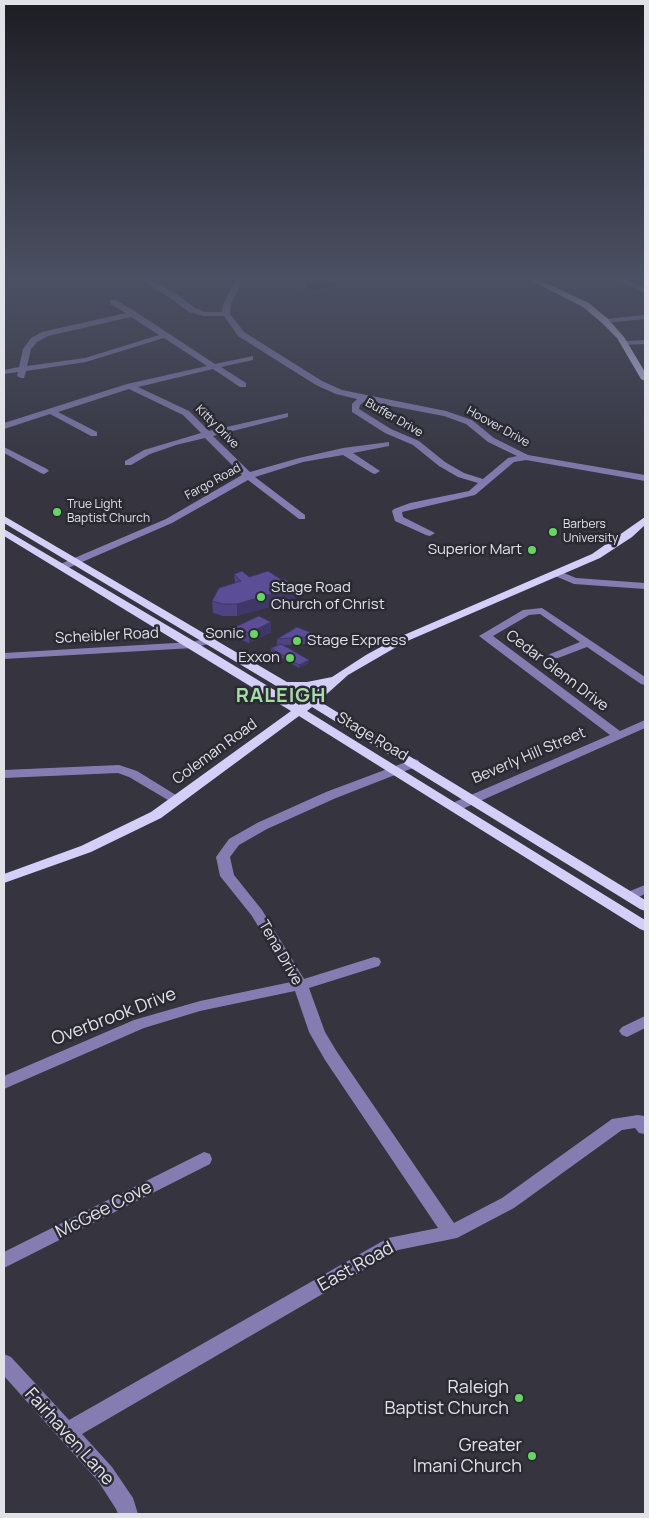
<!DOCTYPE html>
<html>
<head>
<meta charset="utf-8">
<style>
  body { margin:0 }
  #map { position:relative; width:649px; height:1518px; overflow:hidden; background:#35343f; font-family:Manrope,sans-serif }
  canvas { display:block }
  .frame { position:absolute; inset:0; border:5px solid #e1e1e8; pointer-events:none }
</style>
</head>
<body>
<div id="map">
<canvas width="649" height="1518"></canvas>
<div class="frame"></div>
</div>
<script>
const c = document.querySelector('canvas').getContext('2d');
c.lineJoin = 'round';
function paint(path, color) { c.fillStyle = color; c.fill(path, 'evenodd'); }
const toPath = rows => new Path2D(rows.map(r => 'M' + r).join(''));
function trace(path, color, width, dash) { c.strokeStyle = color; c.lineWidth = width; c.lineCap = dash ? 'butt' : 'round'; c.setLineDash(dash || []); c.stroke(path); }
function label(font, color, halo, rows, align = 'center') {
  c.font = font + ' Manrope,sans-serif'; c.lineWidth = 5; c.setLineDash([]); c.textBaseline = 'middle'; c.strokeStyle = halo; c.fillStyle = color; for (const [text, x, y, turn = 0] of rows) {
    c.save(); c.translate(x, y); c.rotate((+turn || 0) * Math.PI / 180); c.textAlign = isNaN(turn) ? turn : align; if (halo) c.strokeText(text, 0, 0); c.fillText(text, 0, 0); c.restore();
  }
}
const water = toPath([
  [314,278,315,280,331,281,340,285,312,292,303,290,307,285,293,284,314,278]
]);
paint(water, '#072807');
trace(water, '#48604a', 1);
paint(toPath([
  [137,278,146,278,175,293,195,308,205,312,222,312,223,304,237,278,244,278,231,304,230,314,244,332,322,381,342,390,446,411,472,420,494,438,528,455,645,475,645,481,526,460,514,462,475,495,402,512,403,517,435,533,430,536,426,535,395,521,392,511,394,509,410,503,469,491,478,483,458,477,439,466,413,445,385,433,352,412,352,404,357,399,336,394,316,385,238,336,224,316,204,316,189,312,169,297,137,278],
  [365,401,444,416,466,424,488,442,517,456,508,458,483,479,464,473,445,462,419,441,391,429,359,409,360,405,365,401],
  [192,278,208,278,204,280,192,278],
  [612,278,622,278,645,288,645,293,612,278],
  [110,300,116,300,136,312,215,364,253,356,253,360,221,367,246,383,246,387,240,387,213,369,138,387,189,411,209,431,288,413,288,417,213,436,250,472,299,458,343,448,389,442,389,446,353,453,380,471,375,474,372,473,343,455,303,462,255,477,305,515,305,519,299,519,248,480,172,523,66,569,58,569,58,565,166,519,242,475,205,438,176,445,150,454,131,465,125,465,125,461,144,450,201,433,183,415,129,389,58,412,97,432,97,436,91,436,50,414,4,429,4,423,127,384,207,366,164,338,86,362,26,371,24,378,21,378,17,376,18,372,4,374,4,370,19,367,23,349,31,338,42,332,126,313,110,304,110,300],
  [131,317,159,335,85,358,27,366,31,349,37,342,48,336,131,317],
  [645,315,645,319,605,323,601,321,605,319,645,315],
  [645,340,645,344,625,345,621,343,625,341,645,340],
  [4,447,47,469,49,471,44,474,41,473,4,453,4,447],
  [559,571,576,578,645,583,645,589,574,584,555,576,555,572,559,571],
  [542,608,645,677,645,685,641,684,587,647,558,658,550,658,548,656,550,654,580,642,540,614,529,615,493,636,620,731,645,720,645,728,460,810,450,810,448,807,450,804,610,735,479,636,523,610,542,608],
  [211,637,217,640,215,642,193,648,4,659,4,653,192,642,211,637],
  [414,759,418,760,420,763,418,766,336,798,267,829,239,845,230,857,234,875,262,910,304,979,374,957,379,958,381,962,379,966,309,988,325,1032,337,1052,454,1223,502,1198,612,1119,638,1115,644,1116,645,1134,639,1133,635,1128,622,1130,514,1208,457,1238,398,1250,82,1434,112,1467,133,1498,138,1514,118,1514,116,1509,98,1481,4,1376,4,1354,11,1357,69,1420,388,1238,438,1228,325,1060,309,1032,295,991,200,1011,144,1028,4,1089,4,1076,134,1020,200,1001,291,982,252,916,220,876,216,857,229,839,257,823,326,792,414,759],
  [119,765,137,771,184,800,178,804,173,803,129,777,118,773,4,778,4,770,119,765],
  [645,885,645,894,630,901,625,899,623,896,625,893,645,885],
  [645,1016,645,1028,627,1037,622,1035,619,1031,622,1027,645,1016],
  [204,1152,210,1154,212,1159,210,1164,4,1268,4,1252,204,1152]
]), '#857db2');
paint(toPath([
  [526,278,535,278,589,303,608,319,624,337,645,372,645,381,641,379,617,338,602,323,583,307,526,278],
  [4,516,287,682,307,682,332,677,366,655,397,638,592,554,645,517,645,525,632,537,600,558,405,642,348,675,319,701,645,900,645,911,640,909,312,707,307,711,645,920,645,931,640,929,299,716,161,818,91,852,4,883,4,874,81,846,151,812,291,711,4,536,4,529,197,643,299,705,303,702,4,523,4,516],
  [322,686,310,696,299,690,307,690,322,686]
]), '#d4cffa');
paint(toPath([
  [234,574,249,577,295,600,237,616,223,616,213,613,212,601,235,583],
  [271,622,271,632,249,643,235,637,235,627],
  [132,630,153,635,153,639,146,642,132,633],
  [312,633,312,640,305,644,284,645,309,660,309,663,299,668,271,652,271,648,277,645,277,639]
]), '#4f4381');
paint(toPath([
  [295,587,295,600,237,616,237,604],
  [271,622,271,632,249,643,249,633],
  [312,633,312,640,305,644,305,637],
  [153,635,153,639,146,642,146,639],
  [309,660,309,663,299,668,299,665]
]), '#403769');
const building = toPath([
  [242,571,249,577,268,571,282,580,285,579,295,587,237,604,223,604,212,601,219,588,241,581,234,574,242,571],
  [259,616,271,622,249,633,235,627,259,616],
  [139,627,153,635,146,639,132,630,139,627],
  [297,627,312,633,305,637,277,639,297,627],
  [281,644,309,660,299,665,271,648,281,644]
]);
paint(building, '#5c4e96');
trace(building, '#403769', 1);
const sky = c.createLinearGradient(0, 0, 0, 490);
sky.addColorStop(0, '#1d1d23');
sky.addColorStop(0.57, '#4b5063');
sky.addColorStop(1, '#4b506300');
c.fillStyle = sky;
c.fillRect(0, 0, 649, 490);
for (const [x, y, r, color] of [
  [57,512,5,"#67d465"],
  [553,532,5,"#67d465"],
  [532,550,5,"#67d465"],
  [261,597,5,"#67d465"],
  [254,634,5,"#67d465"],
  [297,641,5,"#67d465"],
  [290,658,5,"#67d465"],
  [519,1398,5,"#67d465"],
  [532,1456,5,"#67d465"]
]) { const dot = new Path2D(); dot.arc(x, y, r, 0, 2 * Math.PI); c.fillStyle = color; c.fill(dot); trace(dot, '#2b2a34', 2); }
label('12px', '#e1e1e8', '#2b2a34', [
  ["Buffer Drive",394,418,30],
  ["Kitty Drive",217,427,45],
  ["Hoover Drive",498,427,29],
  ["Fargo Road",213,482,-29]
]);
label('12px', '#e1e1e8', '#2b2a34', [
  ["True Light",67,505],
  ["Baptist Church",67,519],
  ["Barbers",563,525],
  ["University",563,539]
], 'left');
label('15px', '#e1e1e8', '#2b2a34', [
  ["Superior Mart",522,550],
  ["Stage Road",271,588,"left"],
  ["Church of Christ",271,605,"left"],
  ["Sonic",244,634],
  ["Stage Express",307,641,"left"],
  ["Exxon",280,658]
], 'right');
label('15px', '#e1e1e8', '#2b2a34', [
  ["Scheibler Road",107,636,-3],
  ["Cedar Glenn Drive",557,671,37],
  ["Stage Road",372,737,31],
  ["Coleman Road",215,752,-36],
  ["Beverly Hill Street",529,756,-23],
  ["Tena Drive",280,953,60]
]);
label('18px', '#e1e1e8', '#2b2a34', [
  ["Overbrook Drive",114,1017,-21],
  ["McGee Cove",104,1210,-27],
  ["East Road",356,1267,-29],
  ["Fairhaven Lane",69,1437,48]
]);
label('18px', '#e1e1e8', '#2b2a34', [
  ["Raleigh",509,1388],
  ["Baptist Church",509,1409],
  ["Greater",522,1446],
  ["Imani Church",522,1467]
], 'right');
c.letterSpacing = '1px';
label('bold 20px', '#a5dda2', '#2b2a34', [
  ["RALEIGH",281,696]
]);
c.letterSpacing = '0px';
</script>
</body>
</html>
